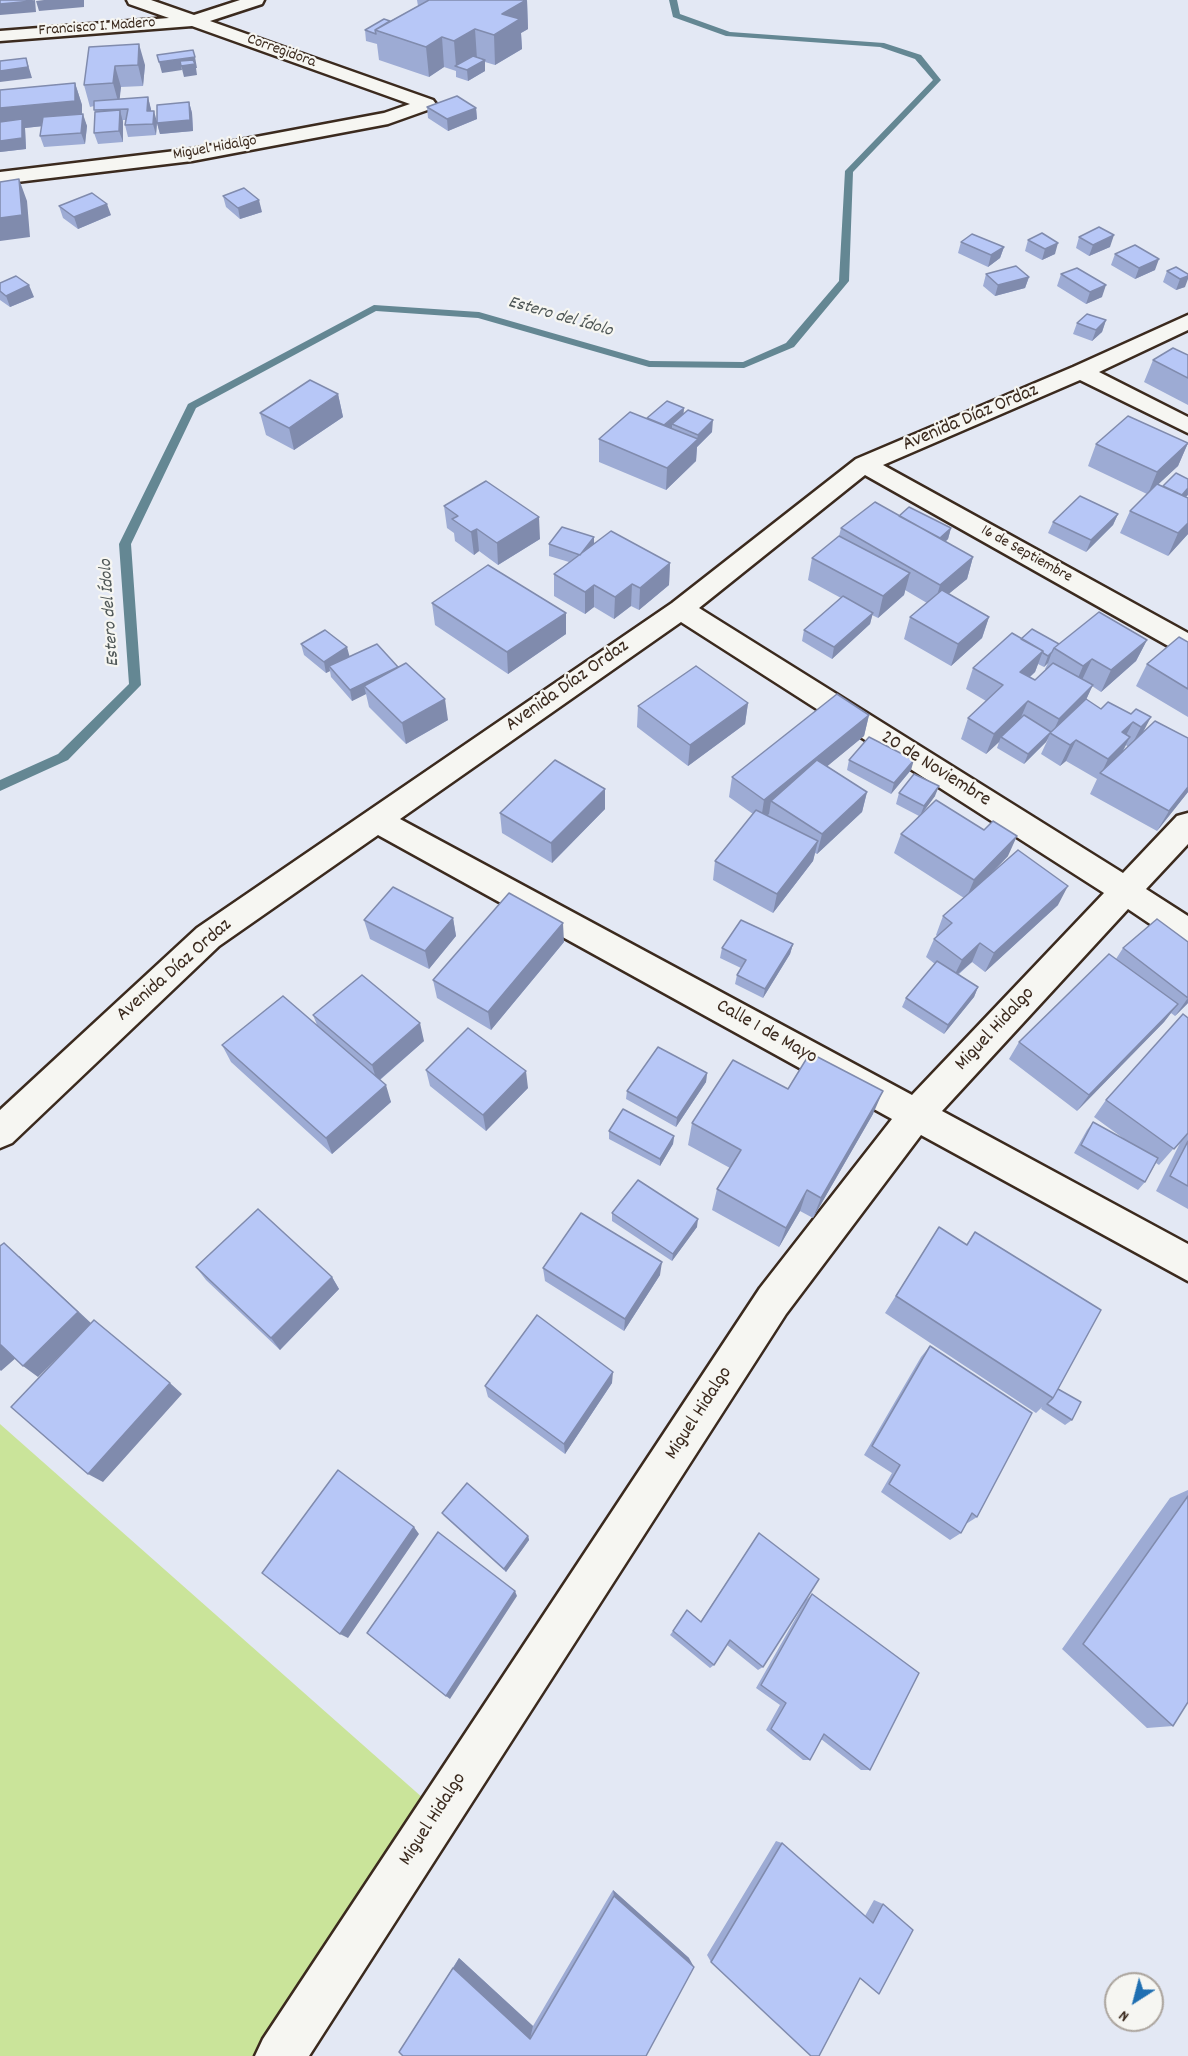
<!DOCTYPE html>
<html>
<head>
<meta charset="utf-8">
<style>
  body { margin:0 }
  #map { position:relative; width:1188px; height:2056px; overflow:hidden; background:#e3e8f4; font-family:Dekko,sans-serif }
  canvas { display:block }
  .north { position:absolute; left:1104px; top:1972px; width:60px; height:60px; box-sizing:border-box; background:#f6f6f2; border:2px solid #aba49d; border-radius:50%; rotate:216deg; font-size:16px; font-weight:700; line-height:24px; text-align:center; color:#3b2a1e }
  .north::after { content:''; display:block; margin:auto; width:21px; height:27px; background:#1f6fb2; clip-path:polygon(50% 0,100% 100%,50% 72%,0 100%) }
</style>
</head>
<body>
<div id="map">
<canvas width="1188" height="2056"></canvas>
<div class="north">N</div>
</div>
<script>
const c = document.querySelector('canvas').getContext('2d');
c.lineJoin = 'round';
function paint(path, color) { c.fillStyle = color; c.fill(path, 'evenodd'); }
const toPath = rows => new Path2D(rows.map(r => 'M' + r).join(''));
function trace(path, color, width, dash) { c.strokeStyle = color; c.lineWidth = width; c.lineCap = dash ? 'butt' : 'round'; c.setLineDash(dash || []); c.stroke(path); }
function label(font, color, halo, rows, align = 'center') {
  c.font = font + ' Dekko,sans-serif'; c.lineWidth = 4.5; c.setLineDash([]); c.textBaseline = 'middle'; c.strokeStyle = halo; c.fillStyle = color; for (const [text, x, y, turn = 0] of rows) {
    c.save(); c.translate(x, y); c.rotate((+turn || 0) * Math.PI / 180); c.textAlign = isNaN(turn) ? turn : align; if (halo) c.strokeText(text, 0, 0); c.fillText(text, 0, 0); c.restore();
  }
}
paint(toPath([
  [0,1424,441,1814,283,2056,0,2056]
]), '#cae49a');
paint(toPath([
  [669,0,677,0,680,14,730,32,884,43,921,55,941,80,853,172,849,281,794,347,744,368,649,367,478,318,376,311,196,408,131,544,141,685,68,760,0,791,0,780,58,754,129,684,119,544,188,404,374,305,479,312,650,361,743,362,786,343,839,281,845,171,933,80,915,59,880,47,726,36,673,17,669,0]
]), '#648793');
const minor = toPath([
  [127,0,151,0,194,15,240,0,264,0,262,4,210,21,433,100,436,104,433,108,388,124,192,161,0,184,0,172,192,149,384,113,410,104,192,26,0,41,0,31,169,18,129,4,127,0],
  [1188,315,1188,330,1099,372,1188,417,1188,433,1080,380,883,465,1188,633,1188,654,1179,652,865,475,699,608,1123,873,1177,816,1188,813,1188,844,1146,889,1188,916,1188,946,1177,942,1128,909,942,1111,1188,1244,1188,1281,921,1135,786,1314,309,2056,255,2056,263,2039,760,1288,892,1119,378,835,219,946,12,1143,0,1148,0,1110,197,928,672,603,856,459,1073,367,1188,315],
  [681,622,1104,893,912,1095,400,819,681,622]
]);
trace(minor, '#3b2a1e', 5);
paint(minor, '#f6f6f2');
paint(toPath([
  [417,0,527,0,528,29,521,33,522,49,495,65,485,62,485,71,468,81,456,77,456,71,444,67,429,77,379,60,377,44,366,41,365,30,390,21,418,6],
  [89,47,145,65,143,86,121,87,119,99,148,97,151,111,157,122,189,102,192,113,193,131,160,134,157,123,156,135,128,137,125,125,126,120,123,120,123,142,98,144,94,133,95,114,94,106,90,107,84,85],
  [75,83,82,105,82,115,87,126,85,144,44,147,40,136,42,126,25,128,26,149,0,152,0,90],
  [427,107,476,108,477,119,448,131,428,118],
  [223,196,262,212,240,219,226,207],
  [59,206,111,215,78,229,63,218],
  [1079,237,1110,247,1089,256,1076,248],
  [1028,240,1055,254,1042,260,1025,251],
  [961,242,1004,247,1000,258,988,267,958,253],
  [1115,254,1155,270,1135,279,1111,265],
  [1176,267,1185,287,1176,290,1163,282,1167,271],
  [986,274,1029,277,1025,288,995,296,983,286],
  [1061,274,1102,297,1086,304,1057,286],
  [0,283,34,297,10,307,0,300],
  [1106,320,1102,332,1092,341,1073,334,1077,323],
  [1188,355,1188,405,1144,382,1153,360],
  [338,394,343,417,294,450,266,435,260,413],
  [684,408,683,414,712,432,697,447,696,461,666,490,599,462,599,439,647,418],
  [1188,443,1178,466,1158,484,1186,497,1188,534,1168,556,1120,533,1130,511,1147,494,1088,466,1096,444],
  [444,506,540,539,498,565,479,551,474,555,455,541,454,533,447,528],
  [1118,514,1113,525,1086,552,1048,533,1053,522],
  [899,516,951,528,948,539,945,542,973,557,967,579,948,594,989,617,982,638,951,666,904,639,910,617,927,603,905,590,904,595,878,618,872,615,870,624,832,659,802,641,804,630,841,598,808,580,812,558,839,536,841,528],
  [549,544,594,544,670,563,669,585,639,610,631,606,614,619,594,607,585,614,554,596,554,574,569,562,549,556],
  [432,603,566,634,508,674,435,625],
  [1021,639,1059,644,1147,640,1136,661,1101,692,1092,686,1086,700,1101,709,1131,714,1136,709,1143,733,1188,792,1157,831,1090,794,1097,779,1066,761,1060,766,1041,754,1048,739,1046,742,1024,764,997,748,999,742,986,754,961,739,968,718,986,701,966,689,973,668],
  [1048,663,1045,669,1046,670,1035,680,1030,677,1035,672,1038,664,1044,667],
  [1126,745,1128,747,1122,753],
  [1188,642,1188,717,1136,686,1147,664],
  [301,644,349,656,448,720,406,744,369,707,366,694,352,701,331,677,330,671,326,673,304,655],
  [748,703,745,724,688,766,637,727,638,706],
  [869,715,864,736,827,766,867,792,862,812,817,854,815,853,813,861,773,913,713,880,715,861,753,814,729,797,732,777],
  [849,760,911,770,891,794,847,770],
  [899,793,935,796,924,811,1008,856,989,876,1058,905,985,972,972,962,958,975,978,987,974,997,944,1034,902,1007,906,998,935,964,926,957,934,939,937,936,936,935,943,916,964,898,894,853,901,834,919,816,896,804],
  [605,809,552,863,502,833,500,813],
  [453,918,456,936,429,969,370,939,364,920],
  [564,942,491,1030,437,998,433,980],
  [1188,942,1188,1003,1175,1016,1171,1013,1164,1022,1077,1111,1009,1059,1019,1042,1116,959,1123,948],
  [793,944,790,954,763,998,735,984,737,975,741,968,720,958,722,948],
  [313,1015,424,1041,380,1080,391,1102,332,1154,231,1062,222,1045,317,1025],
  [1188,1018,1188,1209,1156,1191,1182,1139,1159,1165,1156,1163,1145,1182,1138,1190,1074,1153,1087,1130,1093,1122,1127,1141,1094,1117,1106,1100],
  [426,1070,528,1088,486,1131,430,1086],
  [707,1073,706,1082,676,1127,626,1099,627,1091],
  [788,1089,873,1114,813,1218,800,1211,779,1247,712,1210,717,1189,730,1168,688,1145,692,1123],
  [609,1131,674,1136,673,1144,660,1166,609,1139],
  [612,1213,697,1227,672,1261,612,1221],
  [939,1227,966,1245,975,1232,1058,1389,1072,1420,1065,1425,1041,1409,1042,1407,1036,1413,885,1313],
  [196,1267,332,1277,339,1289,280,1350,206,1280],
  [543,1268,660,1275,624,1331,545,1281],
  [930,1346,977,1517,966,1524,961,1533,950,1540,881,1492,892,1473,864,1455,921,1357],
  [612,1383,565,1454,488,1397,485,1386],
  [1188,1490,1188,1702,1173,1726,1147,1728,1062,1649,1170,1498],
  [442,1513,528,1536,529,1540,506,1572,444,1516],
  [759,1533,763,1667,758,1670,727,1645,714,1665,710,1668,670,1635,673,1631,701,1621],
  [812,1594,870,1770,861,1770,821,1739,810,1760,803,1760,766,1730,780,1705,756,1688,806,1600],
  [776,1841,782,1843,865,1916,874,1900,883,1904,879,1994,860,1978,711,1962,707,1955],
  [613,1890,689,1958,646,2056,399,2052,459,1958,533,2026]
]), '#9dabd4');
paint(toPath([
  [35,0,36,12,0,15,0,4],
  [44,0,84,0,84,7,39,11,36,1],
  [527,0,528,29,521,33,522,49,495,65,494,35,502,14],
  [475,29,477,59,456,66,454,41],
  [442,37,444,67,429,77,426,47],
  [139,44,145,65,143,86,138,65],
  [195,57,197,68,196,68,197,75,184,77,180,61,182,70,162,73,159,62],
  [26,58,32,78,0,82,0,71],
  [485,60,485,71,468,81,467,70],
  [115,66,121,87,119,105,113,83],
  [75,83,82,105,82,122,25,128,26,149,0,152,0,108],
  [148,97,151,109,150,123,147,111],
  [189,102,192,113,193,131,160,134,157,123],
  [476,108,477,119,448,131,447,119],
  [120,110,123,122,123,142,119,131],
  [154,111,157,122,156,135,153,124],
  [83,114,87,126,85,144,81,133],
  [19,179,27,201,30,237,0,241,0,218],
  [259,200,262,212,240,219,238,208],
  [107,204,111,215,78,229,74,217],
  [1114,235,1110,247,1089,256,1093,245],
  [1058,243,1055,254,1042,260,1045,249],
  [1004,247,1000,258,988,267,991,255],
  [1159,259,1155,270,1135,279,1139,268],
  [1188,276,1188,279,1185,287,1176,290,1180,279],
  [1029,277,1025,288,995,296,998,285],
  [29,285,34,297,10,307,6,296],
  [1106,285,1102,297,1086,304,1090,292],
  [1106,320,1102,332,1092,341,1096,330],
  [338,394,343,417,294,450,289,428],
  [684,408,683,419,672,424,672,429,658,430],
  [713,420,712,432,697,447,696,461,666,490,667,468,697,439,698,435],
  [1188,443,1178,466,1148,494,1157,472],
  [1188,488,1188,495,1172,511,1177,499],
  [1118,514,1113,525,1086,552,1091,540],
  [539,517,540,539,498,565,497,543],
  [1188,523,1188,534,1168,556,1178,533],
  [951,528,948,539,932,554,935,542],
  [477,529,479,551,474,555,471,532],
  [594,537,594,548,580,555],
  [973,557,967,579,934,606,940,585],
  [670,563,669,585,639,610,640,588],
  [910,573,904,595,878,618,883,596],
  [632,584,631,606,614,619,615,597],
  [594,585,594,607,585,614,585,592],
  [566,613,566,634,508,674,507,652],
  [873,613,870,624,832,659,834,647],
  [989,617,982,638,951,666,958,644],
  [1147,640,1136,661,1101,692,1111,670],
  [347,647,350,658,329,666,330,671,326,673,324,662],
  [1043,651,1035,672,1012,693,1020,672],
  [1052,652,1048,663,1044,667,1048,656],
  [1092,659,1082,680,1074,687,1083,666],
  [398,667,364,686,366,694,352,701,350,690],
  [1093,685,1083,706,1052,734,1059,719],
  [445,699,448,720,406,744,402,723],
  [1028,701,1019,722,1001,737,999,742,986,754,994,734],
  [748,703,745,724,688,766,690,745],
  [869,715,864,736,779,806,771,801,769,814,761,820,764,800],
  [1151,717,1140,738,1130,748,1141,727],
  [1133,722,1122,743,1122,732],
  [1051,732,1046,742,1024,764,1028,754],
  [1130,737,1119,758,1101,774,1108,759],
  [1076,740,1066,761,1060,766,1070,745],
  [914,760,911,770,891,794,894,783],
  [939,786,935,796,920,816,924,806],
  [1188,787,1188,792,1157,831,1169,811],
  [605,789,605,809,552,863,551,843],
  [867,792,862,812,817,854,822,834],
  [1017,836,1008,856,966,899,974,880],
  [818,841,813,861,773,913,777,894],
  [1068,886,1058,905,985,972,994,953],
  [453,918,456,936,429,969,425,951],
  [563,923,564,942,491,1030,488,1012],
  [980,943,972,962,953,978,962,960],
  [793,944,790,954,763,998,765,989],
  [978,987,974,997,944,1034,948,1025],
  [1188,998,1188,1003,1175,1016],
  [1178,1004,1164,1022,1077,1111,1089,1095],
  [420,1023,424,1041,377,1082,372,1065],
  [526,1071,528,1088,486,1131,483,1115],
  [707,1073,706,1082,676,1127,677,1118],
  [386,1085,391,1102,332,1154,326,1138],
  [883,1091,873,1114,813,1218,821,1198],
  [674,1136,673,1144,660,1166,660,1159],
  [807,1190,800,1211,779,1247,786,1228],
  [698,1219,697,1227,672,1261,673,1254],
  [19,1256,92,1324,38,1377,23,1366],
  [662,1262,660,1275,624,1331,625,1319],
  [332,1277,339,1289,280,1350,271,1338],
  [1,1345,17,1357,1,1371,0,1370,0,1346],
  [613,1372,612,1383,565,1454,564,1444],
  [170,1383,182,1394,103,1482,88,1474],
  [414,1527,419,1534,348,1638,340,1634],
  [528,1536,529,1540,506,1572,504,1569],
  [515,1591,517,1596,450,1699,446,1696],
  [613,1890,689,1958,694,1967,614,1896],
  [459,1958,533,2026,530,2039,453,1968]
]), '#808bad');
const building = toPath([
  [0,0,32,0,32,1,0,4,0,0],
  [429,0,526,0,502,14,520,19,494,35,475,29,454,41,442,37,426,47,375,30,429,0],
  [384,19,390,21,375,30,376,34,365,30,384,19],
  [139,44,138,65,115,66,113,83,84,85,89,47,139,44],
  [193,50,195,57,159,62,157,55,193,50],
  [473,56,485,60,467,70,455,66,473,56],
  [26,58,28,67,0,71,0,61,26,58],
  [193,60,195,64,181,66,180,61,193,60],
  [75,83,75,101,0,108,0,90,75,83],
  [457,96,476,108,447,119,427,107,457,96],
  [148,97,147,111,154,111,153,124,125,125,128,109,94,110,94,101,148,97],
  [189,102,190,120,157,123,157,105,189,102],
  [120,110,119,131,94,133,95,112,120,110],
  [83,114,81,133,40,136,43,117,83,114],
  [22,119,22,138,0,141,0,122,22,119],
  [19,179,22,215,0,218,0,182,19,179],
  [244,188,259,200,238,208,223,196,244,188],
  [92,193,107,204,74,217,59,206,92,193],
  [1099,227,1114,235,1093,245,1079,237,1099,227],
  [1042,233,1058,243,1045,249,1028,240,1042,233],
  [972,234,1004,247,991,255,961,242,972,234],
  [1135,245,1159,259,1139,268,1115,254,1135,245],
  [1016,266,1029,277,998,285,986,274,1016,266],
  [1176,267,1188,274,1188,276,1180,279,1167,271,1176,267],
  [1077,268,1106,285,1090,292,1061,274,1077,268],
  [16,276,29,285,6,296,0,291,0,283,16,276],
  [1087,314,1106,320,1096,330,1077,323,1087,314],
  [1173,348,1188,355,1188,378,1153,360,1173,348],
  [310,380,338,394,289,428,260,413,310,380],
  [667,401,684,408,664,425,647,418,667,401],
  [688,410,713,420,698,435,672,424,688,410],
  [630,412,698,439,667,468,599,439,630,412],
  [1128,416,1188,443,1157,472,1096,444,1128,416],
  [1176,473,1188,479,1188,488,1182,495,1163,486,1176,473],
  [486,481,539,517,497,543,477,529,471,532,452,519,458,516,444,506,486,481],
  [1157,484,1188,498,1188,523,1178,533,1130,511,1157,484],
  [1080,496,1118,514,1091,540,1053,522,1080,496],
  [875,502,973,557,940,585,841,528,875,502],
  [909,507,951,528,940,538,899,516,909,507],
  [562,527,594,537,580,555,549,544,562,527],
  [611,531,670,563,640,588,632,584,615,597,594,585,585,592,554,574,611,531],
  [839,536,910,573,883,596,812,558,839,536],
  [488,565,566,613,507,652,432,603,488,565],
  [942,590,989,617,958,644,910,617,942,590],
  [843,596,873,613,834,647,804,630,843,596],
  [1099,612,1147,640,1111,670,1092,659,1083,666,1054,648,1099,612],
  [1032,629,1059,644,1054,648,1052,652,1048,656,1043,653,1043,651,1021,639,1032,629],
  [325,630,347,647,324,662,301,644,325,630],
  [1012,633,1043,651,1020,672,1035,680,1053,663,1093,685,1059,719,1028,701,994,734,968,718,1003,685,973,668,1012,633],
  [1179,637,1188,642,1188,689,1147,664,1179,637],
  [377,644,398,667,350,690,329,666,377,644],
  [406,663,445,699,402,723,364,686,406,663],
  [696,666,748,703,690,745,638,706,696,666],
  [837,694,869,715,764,800,732,777,837,694],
  [1086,699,1101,709,1108,702,1131,714,1136,709,1151,717,1141,727,1133,722,1122,732,1130,737,1108,759,1076,740,1070,745,1050,733,1086,699],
  [1024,715,1051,732,1028,754,1001,737,1024,715],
  [1155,721,1188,738,1188,787,1169,811,1100,773,1155,721],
  [869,737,914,760,894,783,849,760,869,737],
  [555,760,605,789,551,843,500,813,555,760],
  [817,760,867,792,822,834,771,801,817,760],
  [914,774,939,786,924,806,899,793,914,774],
  [936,800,984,830,993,821,1017,836,974,880,901,834,936,800],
  [756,810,818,841,777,894,715,861,756,810],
  [1018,850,1068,886,994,953,980,943,962,960,934,939,952,923,943,916,1018,850],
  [393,887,453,918,425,951,364,920,393,887],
  [509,893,563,923,488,1012,433,980,509,893],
  [1157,919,1188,942,1188,998,1123,948,1157,919],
  [741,920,793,944,765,989,737,975,746,960,722,948,741,920],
  [1109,954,1178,1004,1089,1095,1019,1042,1109,954],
  [937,961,978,987,948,1025,906,998,937,961],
  [362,975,420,1023,372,1065,313,1015,362,975],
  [283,996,386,1085,326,1138,222,1045,283,996],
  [1183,1014,1188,1018,1188,1133,1174,1149,1106,1100,1183,1014],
  [468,1028,526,1071,483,1115,426,1070,468,1028],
  [658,1047,707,1073,677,1118,627,1091,658,1047],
  [810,1053,883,1091,821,1198,807,1190,786,1228,717,1189,741,1150,692,1123,733,1060,788,1089,810,1053],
  [623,1109,674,1136,660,1159,609,1131,623,1109],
  [1093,1122,1158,1158,1145,1182,1081,1145,1093,1122],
  [1188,1141,1188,1186,1170,1176,1188,1141],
  [638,1180,698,1219,673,1254,612,1213,638,1180],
  [258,1209,332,1277,271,1338,196,1267,258,1209],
  [581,1213,662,1262,625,1319,543,1268,581,1213],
  [939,1227,967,1245,975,1232,1101,1310,1053,1398,896,1296,939,1227],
  [4,1243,78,1312,23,1366,1,1345,0,1346,0,1246,4,1243],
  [537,1315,613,1372,564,1444,485,1386,537,1315],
  [94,1320,170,1383,88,1474,11,1407,94,1320],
  [930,1346,1032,1413,977,1517,972,1513,961,1533,889,1484,900,1465,872,1446,930,1346],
  [1058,1389,1081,1402,1072,1420,1047,1404,1053,1398,1058,1389],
  [338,1470,414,1527,340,1634,262,1573,338,1470],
  [467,1483,528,1536,504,1569,442,1513,467,1483],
  [1188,1496,1188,1702,1173,1726,1083,1644,1188,1496],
  [438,1532,515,1591,446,1696,367,1633,438,1532],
  [759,1533,819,1579,763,1667,730,1640,714,1665,673,1631,687,1610,701,1622,759,1533],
  [812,1594,919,1673,870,1770,824,1734,810,1760,771,1729,786,1703,761,1685,812,1594],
  [782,1843,873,1923,883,1904,913,1930,879,1994,860,1978,819,2056,811,2056,711,1962,782,1843],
  [614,1896,694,1967,646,2056,403,2056,399,2052,453,1968,530,2039,614,1896]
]);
paint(building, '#b7c7f7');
trace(building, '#808bad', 1.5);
label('16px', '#3b2a1e', '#f6f6f2', [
  ["Francisco I. Madero",97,28,-4],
  ["Corregidora",281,52,20],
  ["Miguel Hidalgo",215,149,-10],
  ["16 de Septiembre",1026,555,29]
]);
label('italic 18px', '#505858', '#f6f6f2', [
  ["Estero del Ídolo",560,318,16],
  ["Estero del Ídolo",111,613,-94]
]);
label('20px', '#3b2a1e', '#f6f6f2', [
  ["Avenida Díaz Ordaz",971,419,-23],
  ["Avenida Díaz Ordaz",568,687,-35],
  ["20 de Noviembre",935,770,32],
  ["Avenida Díaz Ordaz",175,971,-41],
  ["Miguel Hidalgo",996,1030,-47],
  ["Calle 1 de Mayo",766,1033,29],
  ["Miguel Hidalgo",700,1414,-57],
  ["Miguel Hidalgo",434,1820,-57]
]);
</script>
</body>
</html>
